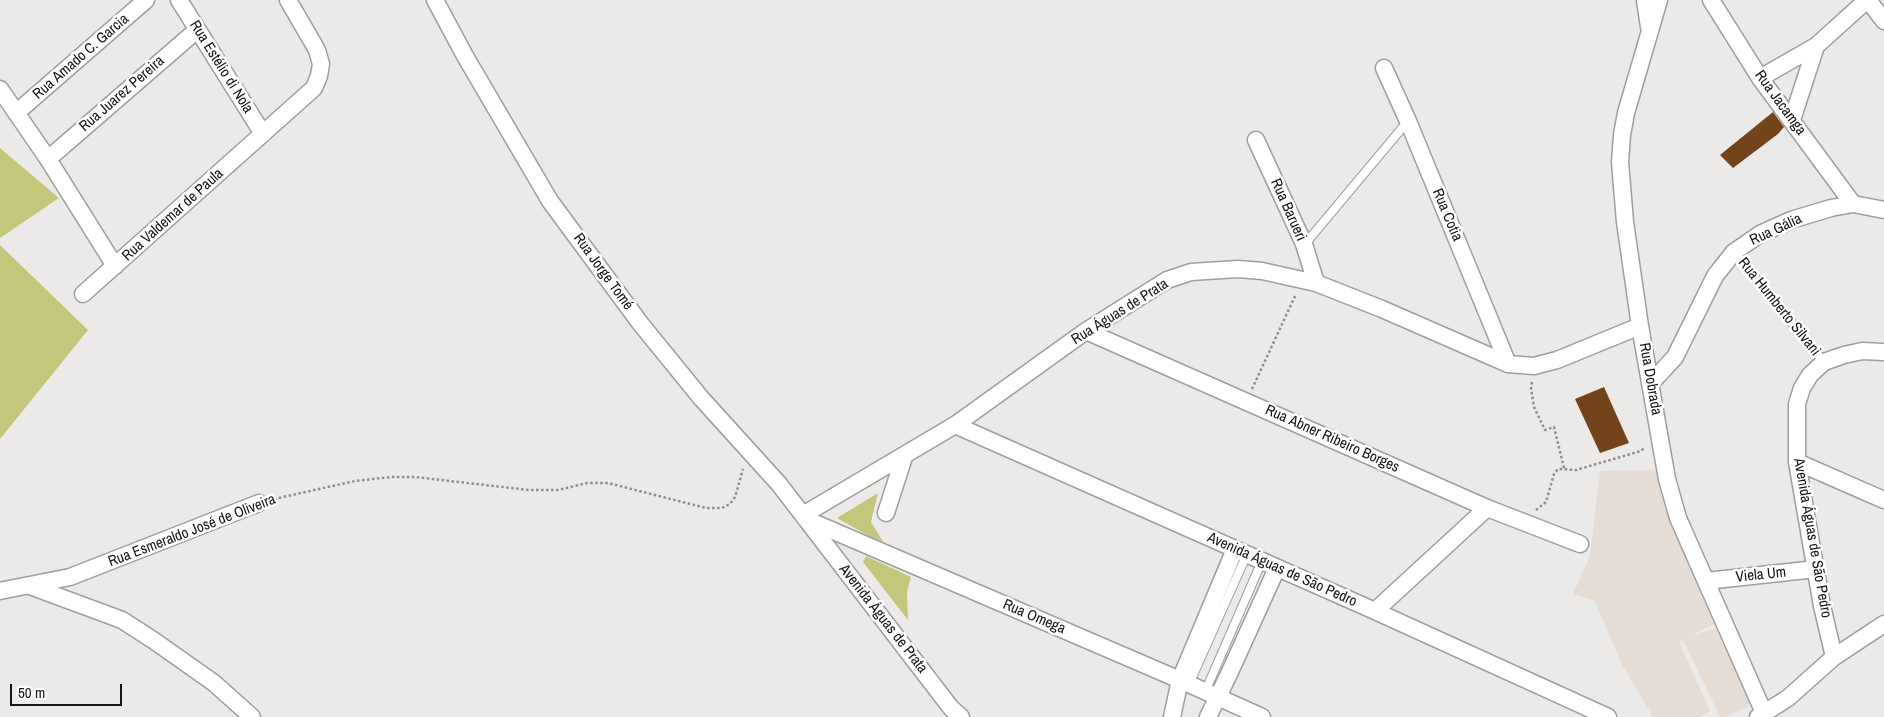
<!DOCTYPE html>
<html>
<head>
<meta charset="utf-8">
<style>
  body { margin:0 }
  #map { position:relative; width:1884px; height:717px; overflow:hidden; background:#eceae8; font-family:"Archivo Narrow",sans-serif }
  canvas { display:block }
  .scale { position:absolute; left:10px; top:684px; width:112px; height:22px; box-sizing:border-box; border:2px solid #161514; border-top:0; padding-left:6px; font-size:15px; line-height:18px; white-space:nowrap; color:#161514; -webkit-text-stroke:4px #fff; paint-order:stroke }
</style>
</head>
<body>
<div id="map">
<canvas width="1884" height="717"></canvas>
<div class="scale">50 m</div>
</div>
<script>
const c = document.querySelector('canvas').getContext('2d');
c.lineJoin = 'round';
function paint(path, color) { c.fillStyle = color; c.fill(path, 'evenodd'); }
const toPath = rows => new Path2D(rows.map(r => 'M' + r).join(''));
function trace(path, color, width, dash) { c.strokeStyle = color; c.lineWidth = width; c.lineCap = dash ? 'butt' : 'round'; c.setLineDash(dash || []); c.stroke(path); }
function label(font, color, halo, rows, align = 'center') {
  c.font = font + ' "Archivo Narrow",sans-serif'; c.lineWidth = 5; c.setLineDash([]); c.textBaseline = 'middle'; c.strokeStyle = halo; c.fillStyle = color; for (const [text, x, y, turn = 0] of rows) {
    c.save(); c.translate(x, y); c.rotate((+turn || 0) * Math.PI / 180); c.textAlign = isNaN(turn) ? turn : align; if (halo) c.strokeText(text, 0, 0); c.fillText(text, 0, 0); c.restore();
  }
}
paint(toPath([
  [1655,470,1680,544,1714,624,1689,637,1715,628,1749,698,1748,707,1723,717,1720,717,1683,640,1679,642,1710,711,1698,717,1653,717,1621,663,1595,601,1573,594,1590,556,1600,471]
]), '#e5dcd5');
paint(toPath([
  [0,148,59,198,0,238],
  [0,245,88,330,0,439],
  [878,493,871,522,885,545,837,518],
  [866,556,911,577,907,592,908,620,863,562]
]), '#c4c77b');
paint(toPath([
  [1773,112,1784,127,1778,134,1733,168,1720,155],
  [1604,387,1629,443,1600,453,1575,399]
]), '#73441b');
const service = toPath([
  [1305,244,1408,121],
  [1734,252,1824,362],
  [1189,684,1247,554],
  [1205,692,1262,561]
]);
const minor = toPath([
  [179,0,263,134],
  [435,0,465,56,550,201,640,323,701,398,779,484,951,708,961,717],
  [1645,0,1649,27],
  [1659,0,1626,113,1622,135,1620,162,1625,222,1640,326,1667,479,1678,518,1764,713],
  [1711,0,1760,78,1853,204],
  [1868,0,1884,21],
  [1384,68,1408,121,1508,364],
  [1760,78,1816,46,1867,0],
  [0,89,48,159,115,266],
  [16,113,146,0],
  [1792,120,1816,46],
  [1256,140,1304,244,1316,283],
  [48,159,197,30],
  [83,294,314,88,319,76,321,64,317,50,288,0],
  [1086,331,1487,508,1580,544],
  [1651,383,1675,357,1715,276,1734,252,1760,234,1791,220,1831,208,1853,204,1884,210],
  [955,425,1375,611,1608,717],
  [1797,462,1884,500],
  [886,513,904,457],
  [803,515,955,425,1086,331,1167,280,1191,272,1238,269,1262,271,1316,283,1382,309,1508,364,1534,366,1557,360,1640,326],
  [808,520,1180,680,1262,717],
  [1706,581,1816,569],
  [30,586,122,620,153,640,214,683,252,717],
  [0,591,70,577,259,503],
  [1375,611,1487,508],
  [1834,657,1822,606,1797,462,1797,404,1802,388,1810,375,1824,362,1844,355,1862,351,1884,352],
  [1172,717,1180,680,1235,549],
  [1208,717,1229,674,1277,568],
  [1758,717,1788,698,1834,657,1884,624]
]);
trace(service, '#a09d9b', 10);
trace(minor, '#a09d9b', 19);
trace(toPath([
  [1532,382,1531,389,1534,407,1545,430,1554,427,1564,468],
  [1252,389,1296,294],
  [274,499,355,481,391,477,415,477,529,490,558,490,587,483,608,483,706,508,722,508,730,504,735,497,743,469],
  [1536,510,1546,502,1554,474,1558,469,1576,470,1641,451,1645,447]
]), '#8e8c8a', 2.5, [2.5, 2.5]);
trace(service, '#fff', 8);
trace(minor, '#fff', 16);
label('15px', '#161514', '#fff', [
  ["Rua Amado C. Garcia",81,57,-41],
  ["Rua Estélio di Nola",221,67,58],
  ["Rua Juarez Pereira",122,94,-41],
  ["Rua Jacamga",1780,103,54],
  ["Rua Barueri",1288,210,66],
  ["Rua Valdemar de Paula",173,215,-42],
  ["Rua Cotia",1447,215,67],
  ["Rua Gália",1776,230,-25],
  ["Rua Jorge Tomé",603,272,54],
  ["Rua Humberto Silvani",1779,307,51],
  ["Rua Águas de Prata",1120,312,-32],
  ["Rua Dobrada",1650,379,80],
  ["Rua Abner Ribeiro Borges",1332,439,24],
  ["Rua Esmeraldo José de Oliveira",192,531,-21],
  ["Avenida Águas de São Pedro",1812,538,80],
  ["Avenida Águas de São Pedro",1282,570,24],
  ["Viela Um",1761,575,-6],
  ["Rua Omega",1034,617,23],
  ["Avenida Águas de Prata",883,619,52]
]);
</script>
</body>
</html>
